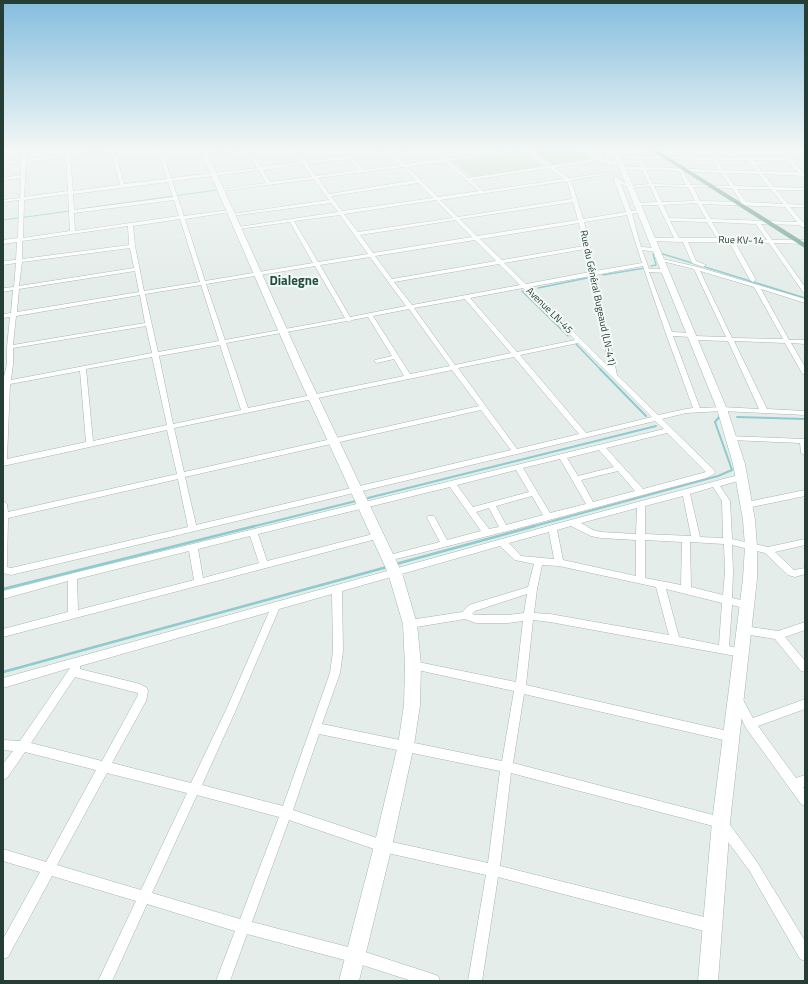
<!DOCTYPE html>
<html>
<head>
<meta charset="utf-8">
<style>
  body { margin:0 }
  #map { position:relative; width:808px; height:984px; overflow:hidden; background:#e4ede9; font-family:"Titillium Web",sans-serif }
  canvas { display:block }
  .frame { position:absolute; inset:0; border:4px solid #243e36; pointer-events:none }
</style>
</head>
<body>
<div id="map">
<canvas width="808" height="984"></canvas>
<div class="frame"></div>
</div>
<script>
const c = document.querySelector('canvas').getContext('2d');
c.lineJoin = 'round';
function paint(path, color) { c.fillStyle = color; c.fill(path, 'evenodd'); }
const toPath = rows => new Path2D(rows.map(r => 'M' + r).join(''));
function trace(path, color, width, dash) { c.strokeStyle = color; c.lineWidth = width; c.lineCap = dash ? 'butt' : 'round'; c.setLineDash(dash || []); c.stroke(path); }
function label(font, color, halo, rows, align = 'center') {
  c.font = font + ' "Titillium Web",sans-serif'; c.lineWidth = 4; c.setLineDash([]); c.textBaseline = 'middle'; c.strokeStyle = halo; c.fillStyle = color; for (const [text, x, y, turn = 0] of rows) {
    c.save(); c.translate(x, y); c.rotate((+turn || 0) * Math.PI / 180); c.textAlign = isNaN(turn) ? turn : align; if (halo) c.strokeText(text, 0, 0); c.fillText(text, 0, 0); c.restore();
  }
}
paint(toPath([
  [532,150,576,150,591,159,553,165],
  [523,152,543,166,471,177,452,161]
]), '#bfddc5');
trace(toPath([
  [80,209,217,190],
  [3,220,70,211]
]), '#8fcacf', 1);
trace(toPath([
  [651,266,656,265,653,254,663,254,805,298],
  [603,275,645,268],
  [538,288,587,278],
  [522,291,568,336],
  [576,344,601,370]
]), '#8fcacf', 1.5);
trace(toPath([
  [600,369,646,416],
  [737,417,805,419],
  [368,498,656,426],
  [251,527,356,501],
  [531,527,718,476,732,470,715,422,720,416]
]), '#8fcacf', 2);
trace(toPath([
  [396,564,535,526],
  [3,589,255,526],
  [3,672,387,567]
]), '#8fcacf', 2.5);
const street = toPath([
  [22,150,26,150,26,159,66,155,66,150,70,150,70,154,119,150,115,151,124,184,167,179,158,150,162,150,171,178,257,168,247,150,251,150,261,167,302,162,293,150,297,150,306,162,347,156,341,150,345,150,351,156,387,151,386,150,391,151,410,150,408,151,393,153,405,164,442,159,432,150,436,150,447,159,516,150,528,150,551,166,595,159,581,150,585,150,600,159,606,160,602,150,606,150,610,161,623,164,623,166,611,164,612,166,610,167,607,163,599,161,554,168,569,178,613,172,615,173,571,180,583,219,626,212,614,180,614,177,618,177,619,180,631,186,649,184,642,170,623,169,621,168,623,167,641,167,637,159,619,158,617,157,619,156,636,156,633,150,637,150,640,156,711,157,706,150,710,150,715,157,746,158,740,150,744,150,750,158,786,158,779,150,783,150,791,159,805,159,805,161,793,161,803,173,805,173,805,176,763,174,774,187,805,188,805,190,776,190,788,204,805,205,805,207,790,207,803,222,805,223,805,227,801,227,800,225,761,224,772,240,805,240,805,244,774,243,805,287,805,293,803,292,769,243,735,242,756,280,753,282,750,280,729,242,688,242,696,261,706,265,703,267,692,263,683,242,650,241,649,240,652,238,674,238,658,205,638,205,636,204,638,203,657,202,650,186,630,188,621,184,631,211,640,210,642,211,632,214,641,247,656,248,659,250,656,252,642,250,649,269,666,269,669,271,666,273,649,272,672,332,692,333,694,334,694,336,726,337,694,269,658,260,658,258,698,267,805,299,805,303,761,289,789,340,805,340,805,344,791,343,805,367,805,375,802,373,785,343,734,341,767,409,805,411,805,415,722,411,686,413,662,419,714,470,715,472,714,474,706,478,504,532,388,561,385,560,384,558,385,556,440,542,427,518,428,516,434,516,447,540,481,531,450,487,258,534,267,561,377,533,380,534,381,536,380,538,3,637,3,629,68,612,68,581,3,599,3,591,86,570,664,429,655,421,11,575,3,573,3,501,7,504,8,512,177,474,167,430,3,466,3,381,7,364,7,347,10,317,3,318,3,314,11,313,13,290,3,292,3,288,14,287,16,263,3,265,3,261,16,260,17,242,3,244,3,240,18,238,19,200,3,202,3,200,20,198,21,178,3,180,3,178,21,175,21,162,3,164,3,162,21,160,22,150],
  [524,150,547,166,468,178,449,161,524,150],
  [111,152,120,185,73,191,70,157,111,152],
  [389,154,401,165,363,170,353,158,389,154],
  [66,157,68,191,24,197,26,162,66,157],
  [349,159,359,170,316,176,307,164,349,159],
  [641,159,713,160,719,170,645,167,641,159],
  [717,160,748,160,757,171,724,170,717,160],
  [753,160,788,161,798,172,761,171,753,160],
  [445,162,479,191,438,197,407,167,445,162],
  [303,164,312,177,270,182,263,170,303,164],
  [403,167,416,180,329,194,318,178,403,167],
  [550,168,564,179,483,191,471,180,550,168],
  [259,170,266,183,219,190,221,191,314,179,329,200,232,214,230,215,230,216,331,203,338,212,238,227,236,228,238,229,290,222,313,263,205,281,185,219,230,212,232,211,230,210,184,216,172,181,259,170],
  [646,170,679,171,686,185,653,184,646,170],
  [683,171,721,173,730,186,691,185,683,171],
  [726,173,759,174,769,187,735,186,726,173],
  [567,181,572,199,458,217,440,200,567,181],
  [168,182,173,197,74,210,73,194,168,182],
  [418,183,433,198,342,211,331,196,418,183],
  [654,186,688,187,695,201,662,202,654,186],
  [693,187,732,188,741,202,700,201,693,187],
  [737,189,771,189,783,204,746,202,737,189],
  [68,194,70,231,23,238,24,200,68,194],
  [174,200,179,216,75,231,74,213,174,200],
  [436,200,453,218,358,232,344,214,436,200],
  [573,202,578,220,477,236,460,219,573,202],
  [697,203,706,219,669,218,663,205,697,203],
  [702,204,785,207,797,222,711,219,702,204],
  [340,215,368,254,318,262,294,221,340,215],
  [627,215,642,263,595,271,584,222,627,215],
  [180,219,200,282,144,291,135,246,133,226,180,219],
  [455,220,472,237,373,253,360,235,455,220],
  [670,221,707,222,717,238,679,238,670,221],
  [712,222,756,224,767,240,722,239,712,222],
  [579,223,584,246,502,260,480,239,579,223],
  [128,226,129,245,22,259,22,241,128,226],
  [475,240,496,261,392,279,375,256,475,240],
  [130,248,134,268,19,286,22,262,130,248],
  [585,249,590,272,526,284,504,263,585,249],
  [370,257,406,306,350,317,320,265,370,257],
  [499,264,520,285,412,305,394,282,499,264],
  [315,266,345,318,225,340,206,284,315,266],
  [643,266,666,334,693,408,686,409,658,415,617,375,596,275,643,266],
  [135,271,139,292,17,312,19,289,135,271],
  [700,271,754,287,783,339,732,338,700,271],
  [591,276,600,319,609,367,529,287,591,276],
  [201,285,219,341,158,352,145,294,201,285],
  [523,288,575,340,517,352,470,298,523,288],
  [140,295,145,323,13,345,16,316,140,295],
  [465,299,511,353,455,365,414,308,465,299],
  [409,309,450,366,410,374,373,316,409,309],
  [368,317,392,356,375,360,374,361,377,363,394,359,404,376,248,408,226,343,347,321,349,322,352,320,368,317],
  [146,326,152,353,11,380,13,364,13,348,146,326],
  [673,336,691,337,691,339,693,340,728,341,759,409,722,407,700,408,673,336],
  [578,343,652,417,586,433,520,355,578,343],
  [220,345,241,410,173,424,159,356,220,345],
  [152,357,167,425,93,441,86,369,152,357],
  [514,357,579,434,517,449,458,368,514,357],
  [452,370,479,406,184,472,174,428,452,370],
  [80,371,86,442,7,459,10,384,80,371],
  [481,410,511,450,196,525,185,477,481,410],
  [667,433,706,472,643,489,606,448,667,433],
  [599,450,614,467,578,476,567,458,599,450],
  [560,459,586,504,550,513,523,468,560,459],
  [516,470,529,492,473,507,457,485,516,470],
  [618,471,635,491,593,502,581,480,618,471],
  [178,479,188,527,11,568,7,567,8,518,178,479],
  [532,496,543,515,506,525,496,506,532,496],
  [489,508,499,527,489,529,476,512,489,508],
  [250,536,259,563,203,578,198,549,250,536],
  [189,551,194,580,78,610,77,579,189,551],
  [236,150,245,150,206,155,204,154,236,150],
  [728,436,805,439,805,455,801,453,800,443,731,440,728,440,727,438,728,436],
  [742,474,746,477,745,479,720,486,730,501,732,539,768,547,805,539,805,545,775,552,794,570,805,568,805,574,795,577,788,575,765,553,732,545,733,572,732,598,750,602,752,605,750,608,747,609,732,605,729,646,744,650,746,653,744,656,741,657,550,622,533,620,526,685,732,732,736,733,737,737,736,741,732,742,524,694,513,763,725,818,757,862,805,941,805,961,800,959,749,870,717,827,511,773,500,866,712,919,717,921,719,926,717,931,712,933,498,877,482,981,468,981,486,875,383,852,289,820,252,922,356,949,433,974,438,976,440,981,412,981,356,963,247,934,230,981,216,981,235,931,147,904,112,981,98,981,136,901,52,876,8,957,3,959,3,939,40,872,3,861,3,849,46,862,96,770,25,752,7,778,3,780,3,764,13,751,3,750,3,740,20,741,70,668,3,688,3,678,552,525,742,474],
  [713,487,722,501,723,538,700,537,690,494,713,487],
  [683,496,691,536,645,534,645,506,683,496],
  [637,508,636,534,601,532,593,530,581,523,637,508],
  [571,526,591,536,601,538,636,540,636,576,563,560,557,530,571,526],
  [549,532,554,559,521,556,509,543,549,532],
  [645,540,682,542,681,585,645,578,645,540],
  [690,542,724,544,725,572,723,595,691,587,690,542],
  [500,546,515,560,534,564,528,587,469,605,462,612,410,620,407,621,405,624,407,627,410,628,465,619,476,623,508,623,523,621,516,682,413,661,409,662,408,665,409,668,413,669,514,691,502,761,322,724,340,673,343,651,342,591,500,546],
  [542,565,559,566,656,587,669,635,550,614,534,613,537,589,542,565],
  [666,589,722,603,719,645,679,637,666,589],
  [332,594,333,651,330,673,283,806,202,785,235,712,279,609,332,594],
  [527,594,524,613,508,615,476,615,472,614,475,611,527,594],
  [269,612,226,710,191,783,112,763,146,701,148,691,147,688,140,684,80,669,80,666,269,612],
  [75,677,138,693,137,697,102,761,31,743,75,677],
  [319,734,500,771,488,863,383,840,293,810,319,734],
  [107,773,187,793,141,890,57,865,107,773],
  [197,795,279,817,240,919,152,893,197,795],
  [805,490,805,496,747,508,743,505,747,502,805,490],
  [805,622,805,630,785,637,805,661,805,672,801,671,775,639,744,634,741,633,739,630,741,627,744,626,778,631,805,622],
  [738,696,742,698,753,718,805,699,805,709,758,726,796,778,805,775,805,787,803,787,805,790,805,806,801,804,746,728,733,701,734,698,738,696]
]);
const secondary = toPath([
  [200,150,206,150,304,367,402,573,417,624,421,665,420,705,414,745,392,846,359,981,339,981,374,846,398,745,404,705,405,665,403,624,388,573,294,367,200,150],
  [612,150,618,150,727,409,745,464,755,520,757,546,757,579,730,822,718,981,698,981,712,822,743,579,745,546,743,520,733,464,717,409,612,150]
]);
const primary = toPath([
  [651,150,657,150,805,243,805,248,651,150]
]);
trace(street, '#a7b5b0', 1);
trace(secondary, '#a3b8b0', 1);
trace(primary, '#c2c9c7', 1);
paint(street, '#fff');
paint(secondary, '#fff');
paint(primary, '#6ba18f');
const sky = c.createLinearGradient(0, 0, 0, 287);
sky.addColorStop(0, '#84bdde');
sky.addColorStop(0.52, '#f3f7f5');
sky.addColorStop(1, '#f3f7f500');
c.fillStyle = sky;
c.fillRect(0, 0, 808, 287);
label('10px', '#243e36', '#f5faf7', [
  ["Rue KV-14",741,241,2],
  ["Rue du Général Bugeaud (LN-41)",597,298,78],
  ["Avenue LN-45",549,311,45]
]);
label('bold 13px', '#215041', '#f5faf7', [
  ["Dialegne",294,282]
]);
</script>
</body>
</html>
